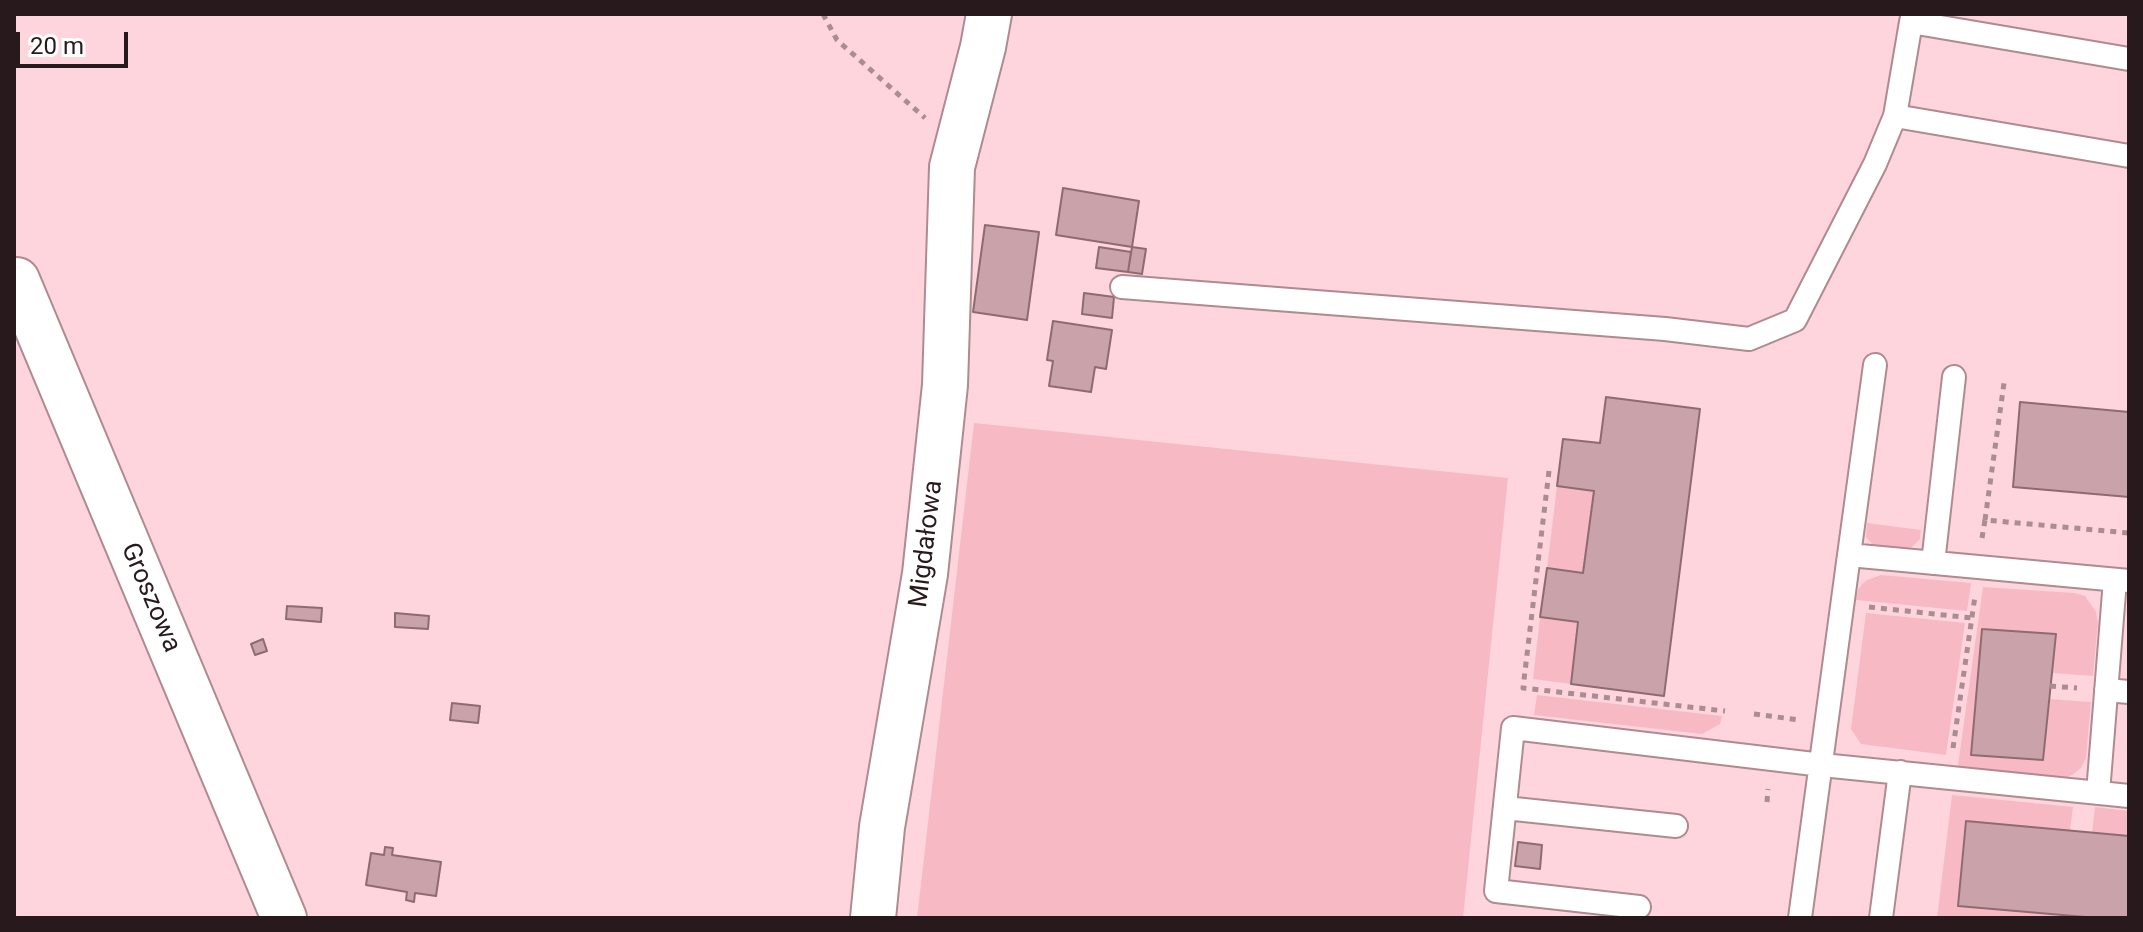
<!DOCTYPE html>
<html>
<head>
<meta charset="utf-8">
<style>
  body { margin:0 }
  #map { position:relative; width:2143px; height:932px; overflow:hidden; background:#fed5dc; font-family:Roboto,sans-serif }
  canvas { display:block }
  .frame { position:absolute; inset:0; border:16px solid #28191c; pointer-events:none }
  .scale { position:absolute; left:16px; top:32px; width:112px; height:36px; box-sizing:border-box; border:4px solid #28191c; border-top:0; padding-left:10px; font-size:24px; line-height:28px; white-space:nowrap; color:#28191c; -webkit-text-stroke:6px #fff; paint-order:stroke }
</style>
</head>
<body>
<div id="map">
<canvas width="2143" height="932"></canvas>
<div class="frame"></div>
<div class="scale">20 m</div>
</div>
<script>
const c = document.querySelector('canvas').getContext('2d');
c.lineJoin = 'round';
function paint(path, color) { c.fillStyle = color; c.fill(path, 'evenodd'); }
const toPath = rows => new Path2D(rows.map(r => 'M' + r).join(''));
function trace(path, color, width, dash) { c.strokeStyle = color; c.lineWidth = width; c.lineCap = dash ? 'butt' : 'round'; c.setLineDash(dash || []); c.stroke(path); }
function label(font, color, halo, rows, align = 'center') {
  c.font = font + ' Roboto,sans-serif'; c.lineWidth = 6; c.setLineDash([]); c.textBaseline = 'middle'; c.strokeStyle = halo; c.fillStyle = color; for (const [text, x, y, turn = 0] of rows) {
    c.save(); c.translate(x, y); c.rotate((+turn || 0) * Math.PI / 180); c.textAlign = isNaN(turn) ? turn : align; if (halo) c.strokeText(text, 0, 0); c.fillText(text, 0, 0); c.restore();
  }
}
paint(toPath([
  [974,423,1508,478,1463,918,917,918],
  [1557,486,1594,491,1583,573,1547,568],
  [1867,523,1921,530,1920,539,1912,547,1905,549,1879,547,1874,546,1866,537],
  [1881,575,1971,583,1967,611,1856,600,1858,590,1862,584,1867,580],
  [1983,587,2075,593,2085,596,2096,612,2098,622,2093,676,2052,673,1972,755,2042,760,2049,699,2091,702,2086,758,2081,768,2072,775,2063,779,1957,772],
  [1866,613,1965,623,1946,755,1861,744,1851,729],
  [1540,617,1578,622,1571,684,1533,679],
  [1537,695,1722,716,1720,724,1702,734,1534,715],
  [1952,795,2073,807,2070,830,1966,822,1958,905,2097,918,1937,918],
  [2095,807,2129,811,2129,836,2092,833]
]), '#f7bac5');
const building = toPath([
  [1063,188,1139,201,1132,247,1056,235,1063,188],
  [985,225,1039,232,1027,320,973,312,985,225],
  [1099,247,1131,252,1128,272,1096,268,1099,247],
  [1132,247,1146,249,1142,274,1128,272,1132,247],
  [1084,293,1114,297,1112,318,1082,314,1084,293],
  [1053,321,1112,330,1106,369,1095,367,1091,392,1049,386,1053,361,1047,360,1053,321],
  [1606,397,1700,409,1664,696,1571,684,1578,622,1540,617,1547,568,1583,573,1594,491,1557,486,1563,439,1600,443,1606,397],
  [2020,402,2129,412,2129,497,2013,487,2020,402],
  [287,606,322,608,321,622,286,619,287,606],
  [395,613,429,616,428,629,395,627,395,613],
  [1982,629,2056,634,2043,760,1971,755,1982,629],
  [263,639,267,651,255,655,251,644,263,639],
  [452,703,480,706,478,723,450,720,452,703],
  [1966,821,2129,836,2129,918,2097,918,1958,906,1966,821],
  [1518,842,1542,845,1540,869,1515,866,1518,842],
  [385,847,393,848,392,855,441,862,436,896,415,893,414,902,406,900,407,892,366,885,371,853,384,855,385,847]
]);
paint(building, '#c9a3a9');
trace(building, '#8e6b71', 2);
const service = toPath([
  [1913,14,1911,22,2129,59],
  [1911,22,1895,116,2129,156],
  [1122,287,1665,329,1749,339,1795,320,1875,164,1895,116],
  [1849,555,1875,365],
  [1933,563,1954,377],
  [2106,690,2129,692],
  [2098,793,2115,580],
  [1505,808,1676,826],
  [1639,907,1496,891,1513,728,1822,765,2129,796],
  [1800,918,1849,555,2129,581],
  [1881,918,1900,772]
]);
const minor = toPath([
  [17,280,284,918],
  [873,918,882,827,925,574,945,385,952,167,983,47,989,14]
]);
trace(service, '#af8a90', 26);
trace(minor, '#af8a90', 48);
trace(toPath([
  [823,14,837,40,925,118],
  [1549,471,1523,688,1725,711],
  [1985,520,2004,383],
  [1982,538,1985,520,2129,533],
  [1869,607,1972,618],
  [2050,686,2077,688],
  [1754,714,1800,720],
  [1953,748,1975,596],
  [1767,802,1768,789]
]), '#ab8c92', 5, [6, 6]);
trace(service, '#fff', 22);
trace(minor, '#fff', 44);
label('26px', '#28191c', '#fff', [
  ["Migdałowa",927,544,-83],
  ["Groszowa",150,598,67]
]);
</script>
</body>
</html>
